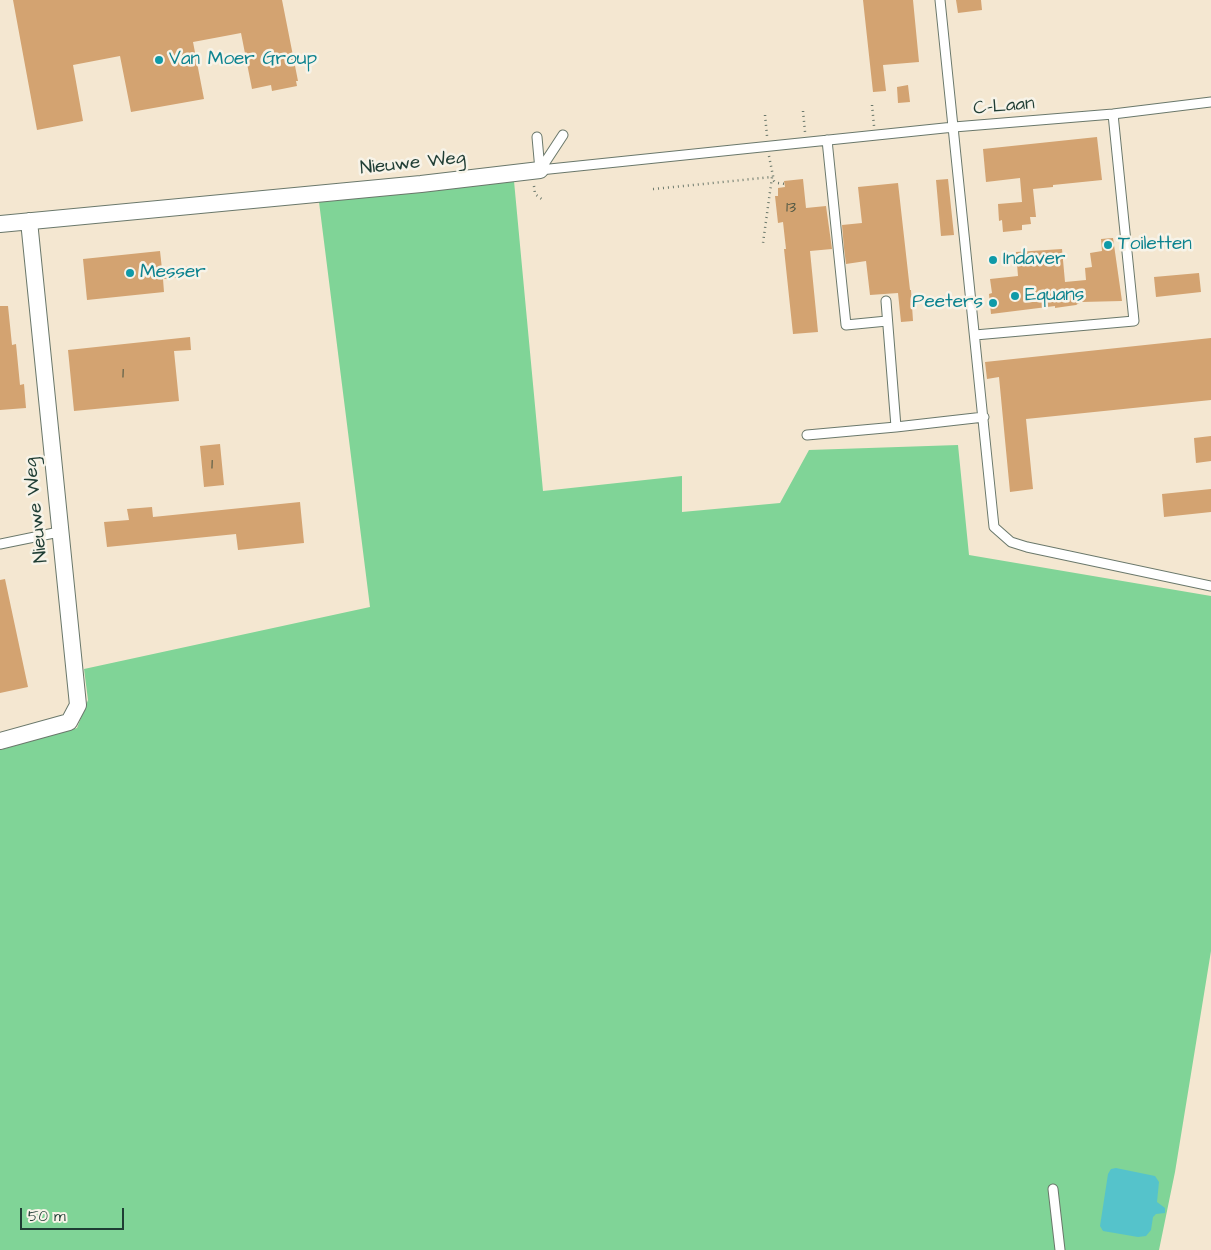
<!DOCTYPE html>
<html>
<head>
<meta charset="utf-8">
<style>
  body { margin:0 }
  #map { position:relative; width:1211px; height:1250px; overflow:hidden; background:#f4e7d1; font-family:"Architects Daughter",sans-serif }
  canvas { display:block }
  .scale { position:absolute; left:20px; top:1208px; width:104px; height:22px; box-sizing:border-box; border:2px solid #1f3d34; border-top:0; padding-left:6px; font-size:15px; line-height:18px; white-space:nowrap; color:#1f3d34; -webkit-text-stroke:4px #f7f3e8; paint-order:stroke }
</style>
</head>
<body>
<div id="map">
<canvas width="1211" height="1250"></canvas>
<div class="scale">50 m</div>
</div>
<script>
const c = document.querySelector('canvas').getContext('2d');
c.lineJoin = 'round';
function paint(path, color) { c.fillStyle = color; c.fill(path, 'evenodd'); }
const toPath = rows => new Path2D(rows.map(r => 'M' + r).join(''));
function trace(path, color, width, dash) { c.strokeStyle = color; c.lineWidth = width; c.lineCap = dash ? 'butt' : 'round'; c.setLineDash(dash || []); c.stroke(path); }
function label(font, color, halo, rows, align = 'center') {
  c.font = font + ' "Architects Daughter",sans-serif'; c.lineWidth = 5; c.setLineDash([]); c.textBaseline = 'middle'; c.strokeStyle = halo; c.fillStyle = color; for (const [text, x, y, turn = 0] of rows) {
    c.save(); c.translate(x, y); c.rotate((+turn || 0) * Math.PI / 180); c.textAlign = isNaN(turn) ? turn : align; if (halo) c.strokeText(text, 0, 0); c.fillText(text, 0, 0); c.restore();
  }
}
paint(toPath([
  [514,181,543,491,682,476,682,512,780,503,809,450,958,445,969,555,1211,596,1211,951,1175,1172,1159,1250,0,1250,0,750,77,728,88,700,84,669,370,607,319,202]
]), '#80d497');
paint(toPath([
  [1116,1168,1155,1176,1159,1182,1157,1202,1165,1208,1165,1213,1156,1214,1153,1217,1151,1230,1146,1236,1138,1237,1103,1231,1100,1226,1108,1174,1111,1169]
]), '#55c3cb');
paint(toPath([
  [13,0,282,0,298,81,296,81,297,86,272,91,271,85,252,89,241,33,193,42,204,99,131,112,120,56,73,65,83,121,37,130],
  [863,0,913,0,919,62,883,65,886,91,873,92],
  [956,0,981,0,982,10,958,13],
  [908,85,910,102,898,103,897,87],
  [1097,137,1102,180,1053,185,1053,187,1033,189,1036,217,1030,217,1031,224,1022,225,1022,230,1003,232,1002,220,999,221,998,204,1022,202,1020,178,986,182,983,149],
  [803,179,806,208,826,206,832,249,810,251,818,332,793,334,784,249,786,249,783,222,778,223,775,196,778,196,778,188,785,187,784,181],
  [948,179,954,235,941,236,936,180],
  [898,183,910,290,911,290,913,321,901,322,898,293,870,295,866,261,846,264,844,248,842,225,862,223,858,187],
  [1113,238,1122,301,1081,302,1076,305,1055,308,1055,306,991,314,989,294,992,293,990,279,1018,276,1016,252,1062,249,1065,282,1086,280,1085,268,1092,267,1090,253,1102,251,1101,239],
  [160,251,162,269,195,266,196,276,163,279,164,292,87,300,83,259],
  [1199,273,1201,292,1156,297,1154,277],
  [0,306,8,306,12,345,16,344,20,385,24,384,26,408,0,410],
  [190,337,191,350,174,351,179,401,74,411,68,350],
  [1211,338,1211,400,1026,419,1033,489,1010,492,999,377,987,379,985,362],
  [1211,436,1211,461,1196,463,1194,438],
  [220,444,224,485,204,487,200,446],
  [1211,489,1211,512,1164,517,1162,494],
  [300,502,304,543,238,550,236,534,107,547,104,522,129,520,127,509,152,507,153,517],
  [5,579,28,687,0,693,0,580]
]), '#d3a371');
const service = toPath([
  [940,0,994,527,1011,542,1027,547,1211,586],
  [537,137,540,170],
  [827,140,846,325,887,321],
  [540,170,954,127,1113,114,1211,102],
  [540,170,563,135],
  [886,301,896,427,984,417],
  [975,335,1134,321,1113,114],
  [807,435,896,427],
  [0,544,59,532],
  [1053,1189,1060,1250]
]);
const minor = toPath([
  [0,224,421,184,540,170],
  [0,741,69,722,78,705,29,221]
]);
trace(service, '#6a786b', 11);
trace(minor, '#6a786b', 18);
trace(toPath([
  [872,105,874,126],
  [803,111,805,132],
  [765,115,767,136],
  [769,156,774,181,778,183,785,184],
  [534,186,535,194,543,200],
  [653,189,772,177,763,243]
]), '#6a786b', 2.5, [1, 4]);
trace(service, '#fff', 9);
trace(minor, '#fff', 16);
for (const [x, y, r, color] of [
  [159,60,5,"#0f9aa8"],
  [1108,245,5,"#0f9aa8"],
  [993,260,5,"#0f9aa8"],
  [130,273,5,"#0f9aa8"],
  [1015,296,5,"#0f9aa8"],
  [993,303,5,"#0f9aa8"]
]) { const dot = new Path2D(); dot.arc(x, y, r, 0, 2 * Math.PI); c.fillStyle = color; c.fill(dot); trace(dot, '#f7f3e8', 2); }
label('16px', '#4c5643', null, [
  ["13",791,209],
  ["1",123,375],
  ["1",212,466]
]);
label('19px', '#0d838f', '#f7f3e8', [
  ["Van Moer Group",169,60],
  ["Toiletten",1118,245],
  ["Indaver",1003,260],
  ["Messer",140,273],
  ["Equans",1025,296],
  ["Peeters",983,303,"right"]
], 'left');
label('19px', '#1f3d34', '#f7f3e8', [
  ["C-Laan",1004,107,-5],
  ["Nieuwe Weg",413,164,-6],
  ["Nieuwe Weg",37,510,-96]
]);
</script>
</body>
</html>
